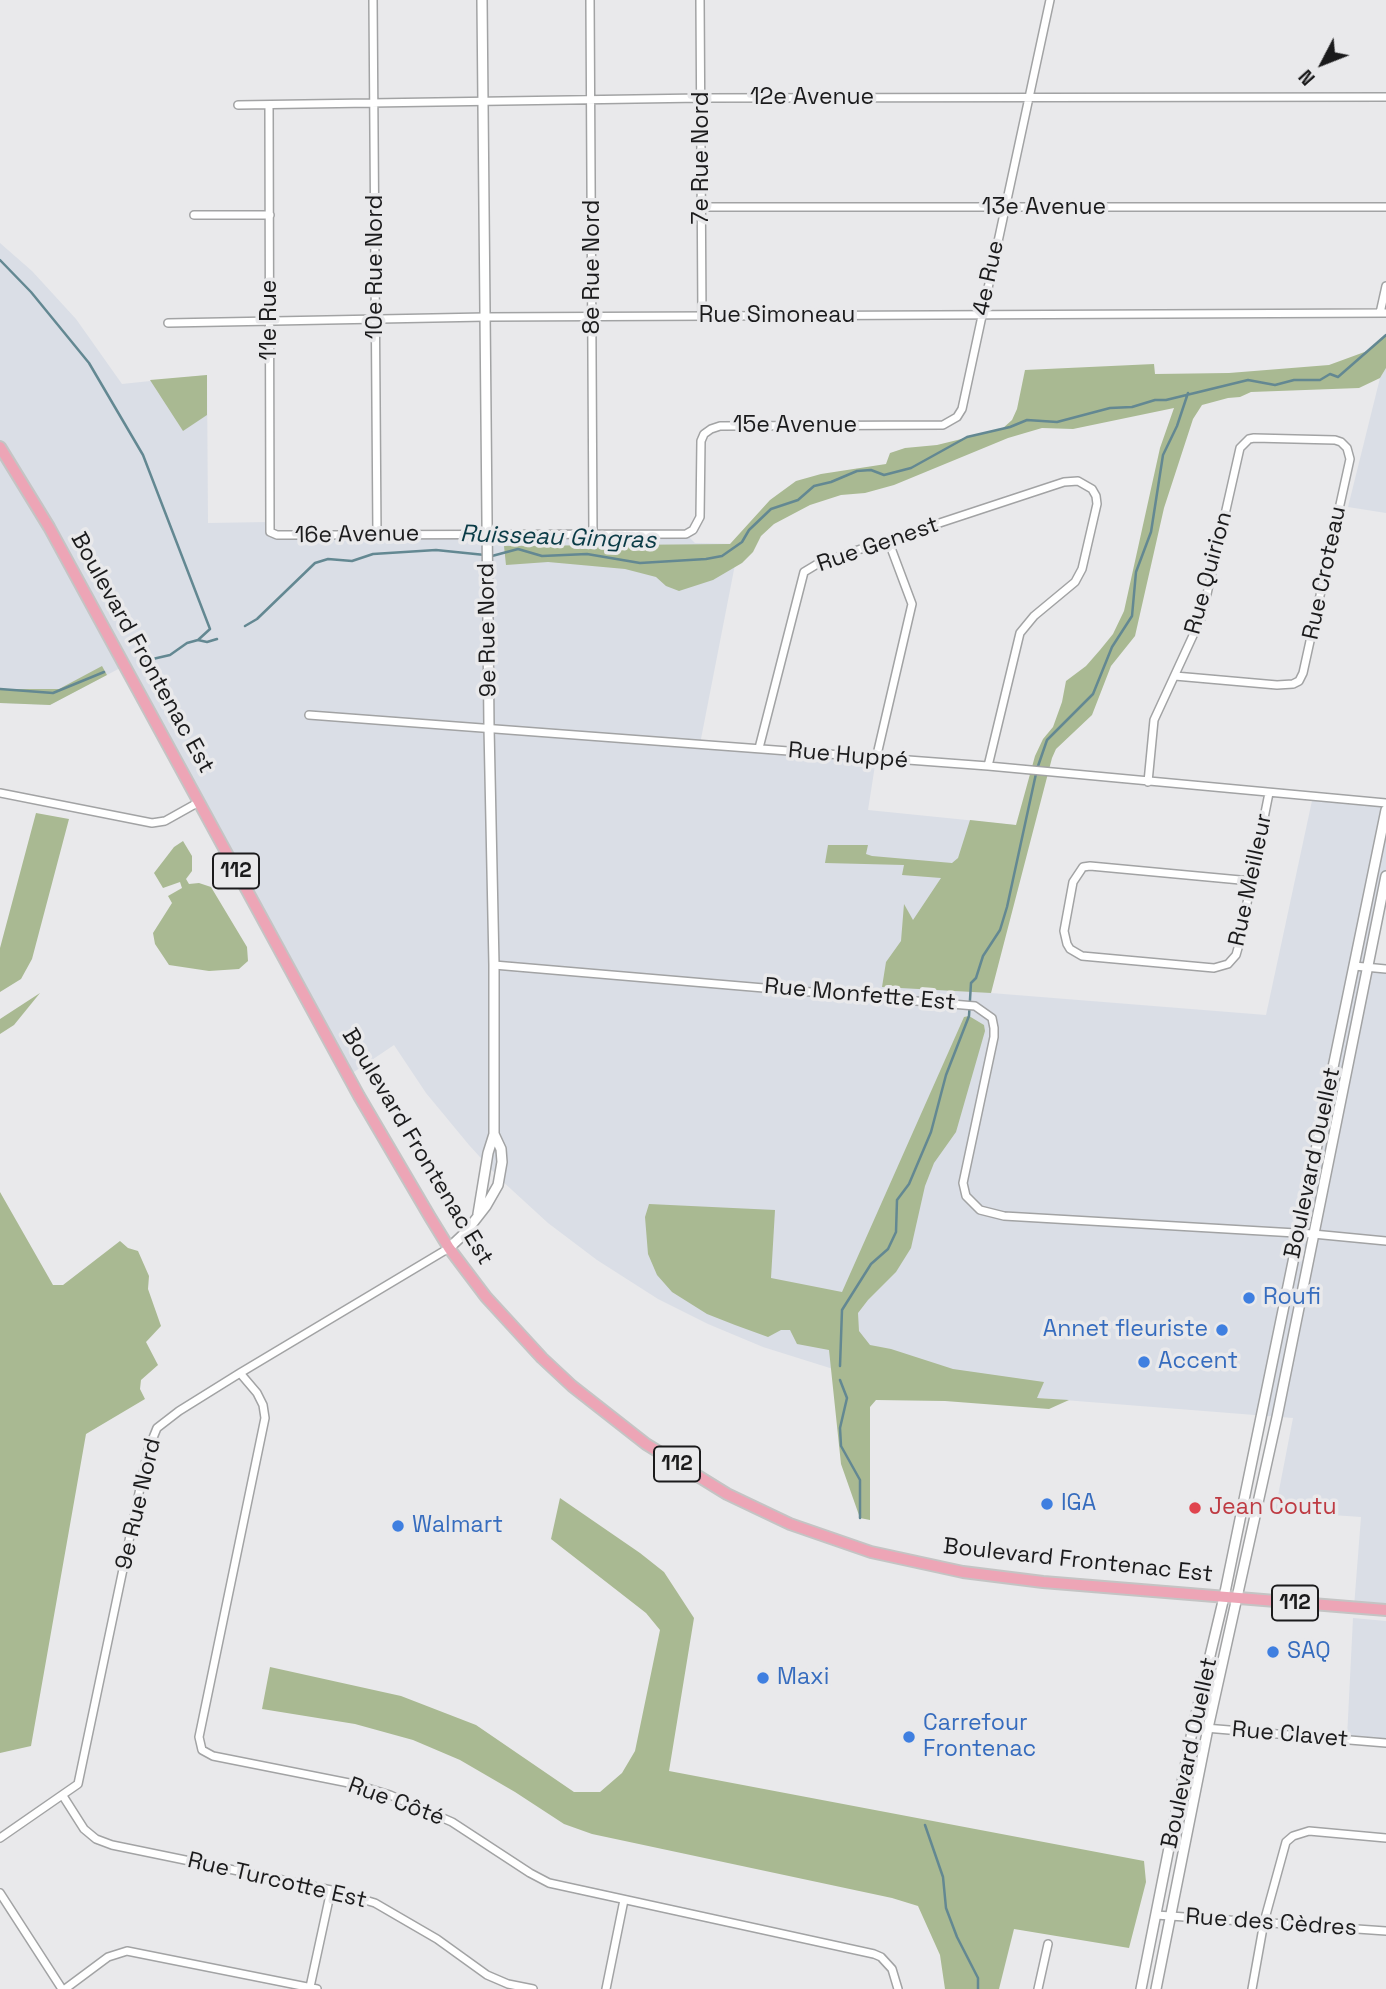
<!DOCTYPE html>
<html>
<head>
<meta charset="utf-8">
<style>
  body { margin:0 }
  #map { position:relative; width:1386px; height:1989px; overflow:hidden; background:#e9e9eb; font-family:"Space Grotesk",sans-serif }
  canvas { display:block }
  .north { position:absolute; left:1288px; top:28px; width:70px; height:70px; -webkit-text-stroke:5px #e9e9eb; paint-order:stroke; rotate:228deg; font-size:19px; font-weight:700; line-height:28px; text-align:center; color:#1b1b1c }
  .north::after { content:''; display:block; margin:auto; width:24px; height:32px; background:#1b1b1c; clip-path:polygon(50% 0,100% 100%,50% 72%,0 100%) }
</style>
</head>
<body>
<div id="map">
<canvas width="1386" height="1989"></canvas>
<div class="north">N</div>
</div>
<script>
const c = document.querySelector('canvas').getContext('2d');
c.lineJoin = 'round';
function paint(path, color) { c.fillStyle = color; c.fill(path, 'evenodd'); }
const toPath = rows => new Path2D(rows.map(r => 'M' + r).join(''));
function trace(path, color, width, dash) { c.strokeStyle = color; c.lineWidth = width; c.lineCap = dash ? 'butt' : 'round'; c.setLineDash(dash || []); c.stroke(path); }
function label(font, color, halo, rows, align = 'center') {
  c.font = font + ' "Space Grotesk",sans-serif'; c.lineWidth = 7; c.setLineDash([]); c.textBaseline = 'middle'; c.strokeStyle = halo; c.fillStyle = color; for (const [text, x, y, turn = 0] of rows) {
    c.save(); c.translate(x, y); c.rotate((+turn || 0) * Math.PI / 180); c.textAlign = isNaN(turn) ? turn : align; if (halo) c.strokeText(text, 0, 0); c.fillText(text, 0, 0); c.restore();
  }
}
paint(toPath([
  [0,243,32,271,76,319,122,384,207,375,208,523,269,522,270,532,686,534,695,543,739,544,700,744,876,759,868,810,1016,825,991,993,1266,1015,1313,796,1386,803,1386,876,1368,967,1386,970,1386,1610,1354,1607,1361,1517,1275,1511,1293,1418,975,1393,849,1374,763,1347,708,1324,658,1299,597,1260,548,1223,500,1179,469,1145,426,1093,394,1045,348,1076,124,666,50,705,0,703],
  [1386,368,1386,513,1348,507,1380,378],
  [1353,1618,1386,1621,1386,1741,1347,1738]
]), '#dadee6');
paint(toPath([
  [1386,335,1386,368,1380,378,1359,388,1251,392,1240,397,1228,398,1202,405,1193,419,1164,508,1135,636,1111,666,1092,715,1056,749,1052,758,991,993,882,987,886,962,901,941,904,904,913,920,941,878,902,875,904,865,825,863,828,845,868,845,866,854,872,856,952,863,958,858,970,820,1016,825,1035,756,1043,739,1053,727,1062,702,1066,681,1086,666,1100,650,1113,634,1124,611,1160,448,1174,408,1073,429,1042,428,1008,438,894,485,865,493,841,495,810,505,774,524,761,536,753,552,742,563,713,580,679,591,666,586,656,577,625,569,548,562,506,565,504,546,730,544,770,500,796,481,821,474,886,464,890,453,905,448,937,445,1002,429,1012,420,1017,409,1025,370,1154,364,1155,374,1229,373,1329,365,1370,350],
  [207,375,207,415,183,431,150,380],
  [102,666,107,675,50,705,0,703,0,689,59,689],
  [36,813,69,819,32,959,21,979,0,992,0,948],
  [183,841,192,856,192,871,186,879,189,884,199,883,211,887,247,947,248,961,239,969,209,971,169,965,155,944,153,933,172,903,168,896,182,888,180,882,163,888,154,873,174,847],
  [40,993,14,1025,0,1034,0,1019],
  [969,1016,984,1025,985,1031,956,1132,934,1163,925,1186,911,1248,896,1272,868,1300,858,1313,859,1331,870,1345,891,1349,953,1369,1044,1382,1037,1398,1069,1400,1049,1409,945,1401,876,1400,870,1407,870,1520,860,1518,841,1464,829,1350,797,1344,790,1330,781,1330,768,1337,735,1325,707,1314,672,1292,657,1275,648,1254,645,1217,649,1204,775,1210,771,1278,842,1292,964,1017],
  [0,1192,53,1285,63,1285,120,1241,128,1248,138,1251,149,1276,148,1289,161,1326,146,1342,158,1365,141,1380,140,1389,145,1399,86,1434,31,1746,0,1753],
  [560,1498,640,1553,664,1572,694,1618,669,1771,1144,1861,1146,1882,1129,1948,1014,1929,999,1989,945,1989,940,1955,918,1906,892,1898,592,1834,564,1824,515,1792,460,1760,413,1740,355,1724,262,1709,270,1667,401,1696,476,1725,574,1792,600,1792,622,1773,635,1751,660,1630,646,1613,551,1539]
]), '#a9b992');
trace(toPath([
  [0,260,31,292,89,363,143,455,210,629,198,640],
  [492,556,518,549,542,556,587,554,640,563,706,559,722,556,742,542,749,530,771,509,798,500,814,486,831,482,857,471,871,470,884,475,911,468,967,437,1010,427,1027,420,1057,422,1110,408,1132,407,1155,400,1166,400,1248,380,1275,385,1294,380,1320,380,1330,374,1338,377,1386,335],
  [245,626,257,619,315,563,328,559,352,561,373,554,436,550,485,555],
  [144,661,170,655,187,643,198,640,207,642,217,639],
  [0,689,53,693,104,672],
  [840,1366,842,1310,871,1264,888,1249,896,1232,897,1200,909,1184,931,1132,946,1075,969,1016,971,983,976,978,983,956,1000,930,1007,907,1037,769,1047,740,1093,694,1112,647,1132,616,1136,572,1151,532,1163,455,1177,426,1188,393],
  [840,1380,847,1398,840,1428,841,1446,860,1480,860,1518],
  [925,1825,943,1877,946,1908,957,1937,978,1978,978,1989]
]), '#638892', 2.5);
const minor = toPath([
  [373,0,377,534],
  [590,0,593,534],
  [700,0,702,316],
  [238,105,702,98,1386,97],
  [269,105,270,532,277,535,686,534,693,530,700,517,701,441,704,434,711,429,720,426,943,425,957,417,962,409,1050,0],
  [702,207,1386,207],
  [194,215,270,215],
  [1380,313,1386,286],
  [168,323,486,317,1386,313],
  [309,715,988,766,1386,803],
  [759,748,804,572,819,563,888,540,1064,482,1078,481,1092,489,1096,496,1097,504,1082,569,1075,582,1034,616,1020,633,988,766],
  [876,759,912,604,888,540],
  [1148,782,1154,720,1202,616,1240,448,1249,439,1254,438,1335,440,1341,442,1347,448,1350,459,1303,673,1299,681,1293,684,1277,685,1175,676],
  [0,793,152,823,165,821,199,802],
  [1251,881,1090,866,1083,867,1073,882,1064,931,1067,944,1070,949,1082,956,1214,968,1228,964,1236,955,1238,948,1269,793],
  [494,965,975,1006,992,1018,994,1028,994,1037,963,1183,966,1196,980,1210,1004,1216,1313,1234,1386,1241],
  [1354,966,1386,969],
  [240,1373,257,1393,263,1405,265,1418,199,1737,202,1750,213,1756,354,1784,390,1795,452,1822,530,1873,549,1883,874,1954,881,1957,892,1969,898,1989],
  [1193,1727,1386,1743],
  [63,1796,84,1829,96,1839,112,1845,331,1890,375,1903,437,1939,487,1975,508,1984,533,1989],
  [0,1838,78,1784,148,1450,157,1428,179,1411,240,1373,449,1248],
  [0,1893,62,1989],
  [1156,1915,1386,1931],
  [310,1987,331,1890],
  [65,1989,108,1957,127,1951,317,1989],
  [606,1989,624,1900],
  [1038,1989,1048,1944],
  [1252,1989,1264,1922,1286,1842,1293,1836,1309,1831,1386,1838]
]);
const tertiary = toPath([
  [478,1214,488,1153,494,1134,494,965,489,727,482,0],
  [449,1248,465,1233,486,1206,498,1185,502,1162,501,1149,494,1134],
  [1141,1989,1193,1727,1224,1597,1386,810],
  [1156,1989,1208,1728,1277,1417,1386,876]
]);
const primary = toPath([
  [0,447,49,527,359,1096,430,1217,449,1248,486,1297,542,1358,572,1386,646,1444,727,1494,790,1524,871,1552,963,1572,1043,1582,1386,1610]
]);
trace(minor, '#a2a3a4', 10);
trace(tertiary, '#a2a3a4', 12);
trace(primary, '#c4c4c4', 14);
trace(minor, '#fff', 7);
trace(tertiary, '#fff', 9);
trace(primary, '#eda5b6', 10);
for (const [x, y, r, color] of [
  [1249,1298,7,"#3f7fe0"],
  [1222,1330,7,"#3f7fe0"],
  [1144,1362,7,"#3f7fe0"],
  [1047,1504,7,"#3f7fe0"],
  [1195,1508,7,"#e0444e"],
  [398,1526,7,"#3f7fe0"],
  [1273,1652,7,"#3f7fe0"],
  [763,1678,7,"#3f7fe0"],
  [909,1737,7,"#3f7fe0"]
]) { const dot = new Path2D(); dot.arc(x, y, r, 0, 2 * Math.PI); c.fillStyle = color; c.fill(dot); trace(dot, '#e9e9eb', 2.5); }
for (const [x, y, w] of [
  [236,871,46],
  [677,1464,46],
  [1295,1603,46]
]) { const box = new Path2D(); box.roundRect(x - w / 2, y - 17.5, w, 35, 5); c.fillStyle = '#e9e9eb'; c.fill(box); trace(box, '#1b1b1c', 2); }
label('bold 21px', '#1b1b1c', null, [
  ["112",236,871],
  ["112",677,1464],
  ["112",1295,1603]
]);
label('23px', '#1b1b1c', '#e9e9eb', [
  ["12e Avenue",812,98],
  ["7e Rue Nord",702,158,-90],
  ["13e Avenue",1044,208],
  ["10e Rue Nord",376,267,-90],
  ["8e Rue Nord",593,267,-90],
  ["4e Rue",989,278,-78],
  ["Rue Simoneau",777,316],
  ["11e Rue",270,320,-90],
  ["15e Avenue",795,426],
  ["16e Avenue",357,535,-1],
  ["Rue Genest",878,545,-19],
  ["Rue Quirion",1209,573,-75],
  ["Rue Croteau",1325,573,-78],
  ["9e Rue Nord",488,630,-91],
  ["Boulevard Frontenac Est",142,653,61],
  ["Rue Huppé",848,756,5],
  ["Rue Meilleur",1251,880,-78],
  ["Rue Monfette Est",860,995,5],
  ["Boulevard Frontenac Est",417,1147,59],
  ["Boulevard Ouellet",1313,1163,-78],
  ["9e Rue Nord",139,1504,-77],
  ["Boulevard Frontenac Est",1078,1561,6],
  ["Rue Clavet",1290,1735,5],
  ["Boulevard Ouellet",1190,1753,-78],
  ["Rue Côté",396,1802,20],
  ["Rue Turcotte Est",277,1881,13],
  ["Rue des Cèdres",1271,1923,4]
]);
label('23px', '#366cbe', '#e9e9eb', [
  ["Roufi",1263,1298],
  ["Annet fleuriste",1208,1330,"right"],
  ["Accent",1158,1362],
  ["IGA",1061,1504],
  ["Walmart",412,1526],
  ["SAQ",1287,1652],
  ["Maxi",777,1678],
  ["Carrefour",923,1724],
  ["Frontenac",923,1750]
], 'left');
label('23px', '#be3a42', '#e9e9eb', [
  ["Jean Coutu",1209,1508]
], 'left');
label('italic 24px', '#0a3b46', '#e9e9eb', [
  ["Ruisseau Gingras",558,538,2]
]);
</script>
</body>
</html>
